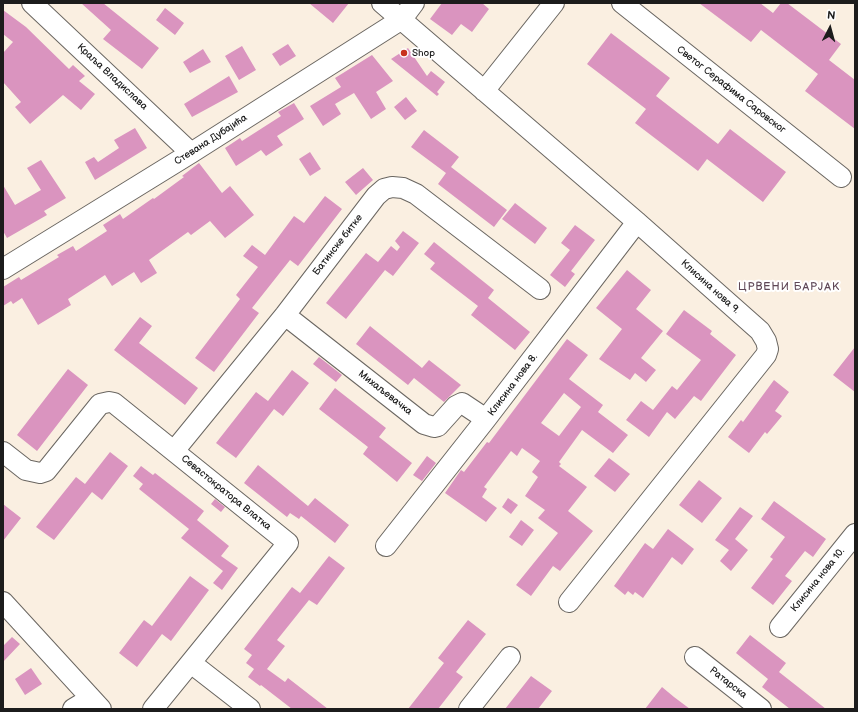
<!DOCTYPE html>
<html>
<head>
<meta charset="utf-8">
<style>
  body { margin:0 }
  #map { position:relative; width:858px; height:712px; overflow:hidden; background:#faefe1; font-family:"Balsamiq Sans",sans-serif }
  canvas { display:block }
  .frame { position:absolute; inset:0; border:4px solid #1c1c1c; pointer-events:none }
  .north { position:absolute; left:810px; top:8px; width:40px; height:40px; -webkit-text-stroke:3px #fff; paint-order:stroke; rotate:6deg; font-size:11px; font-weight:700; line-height:16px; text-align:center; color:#1c1c1c }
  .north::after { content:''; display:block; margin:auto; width:14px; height:18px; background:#1c1c1c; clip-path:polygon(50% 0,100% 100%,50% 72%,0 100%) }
</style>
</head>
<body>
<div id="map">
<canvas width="858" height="712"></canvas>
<div class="frame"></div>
<div class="north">N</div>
</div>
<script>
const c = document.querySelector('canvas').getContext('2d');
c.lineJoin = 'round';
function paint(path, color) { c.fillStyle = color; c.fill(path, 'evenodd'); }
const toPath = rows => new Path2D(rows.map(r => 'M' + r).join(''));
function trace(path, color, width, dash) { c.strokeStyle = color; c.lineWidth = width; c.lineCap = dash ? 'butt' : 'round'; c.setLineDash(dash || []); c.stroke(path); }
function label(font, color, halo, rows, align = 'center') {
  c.font = font + ' "Balsamiq Sans",sans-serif'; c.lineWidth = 4; c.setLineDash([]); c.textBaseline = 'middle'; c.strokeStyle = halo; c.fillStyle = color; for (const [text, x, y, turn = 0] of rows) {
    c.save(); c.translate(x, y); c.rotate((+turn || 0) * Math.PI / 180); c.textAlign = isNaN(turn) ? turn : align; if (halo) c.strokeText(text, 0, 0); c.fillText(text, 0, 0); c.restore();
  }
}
paint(toPath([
  [81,3,103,3,159,48,142,69,103,39,111,30],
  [309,3,349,3,333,23],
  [442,3,482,3,489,9,472,32,461,24,452,35,430,19],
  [699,3,760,3,773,13,781,3,787,3,841,44,829,60,855,80,855,129,805,91,818,74,761,30,751,42],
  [165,8,184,23,175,35,156,20],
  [3,10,26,27,69,69,73,65,85,76,79,81,95,94,81,110,63,95,30,124,15,107,21,102,3,82,3,53,13,42,3,34],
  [611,33,670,78,656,96,718,144,730,129,786,172,763,202,707,159,698,171,635,123,646,109,587,64],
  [288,44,296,56,280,66,272,54],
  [242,46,256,70,239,80,225,56],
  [408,48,427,76,431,71,445,82,437,92,439,94,437,96,391,59],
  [203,49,211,62,190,73,183,62],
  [372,55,393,81,376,92,386,109,371,119,354,93,335,104,341,114,323,126,310,106,341,87,335,78],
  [229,76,238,92,192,117,184,104],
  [406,97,417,111,405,120,394,107],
  [294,103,304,119,277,136,283,145,266,156,261,150,236,166,225,148,240,138,242,141,281,116,278,112],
  [135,128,147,148,95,180,85,162,94,157,98,162,119,148,114,140],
  [424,130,459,157,451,167,507,210,494,227,438,184,446,173,411,147],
  [310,152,321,169,310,176,299,159],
  [41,160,66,198,44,211,47,215,7,238,3,231,3,185,15,205,41,190,27,168],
  [199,163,222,193,230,186,254,215,225,238,210,221,191,235,188,232,149,260,157,273,141,283,134,272,112,286,105,275,68,299,71,305,38,325,22,298,13,304,11,301,3,306,3,287,19,277,21,280,59,257,57,255,73,246,76,251,107,231,103,225,120,214,123,219,153,198,154,199,184,177,182,176],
  [363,168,373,180,356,195,345,182],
  [325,196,342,209,298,266,290,260,252,308,259,313,214,372,195,358,240,299,236,295,258,267,243,256,252,245,265,255,294,216,304,223],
  [515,203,547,228,535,244,502,219],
  [575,225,595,240,571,271,575,274,565,287,550,275,570,250,561,243],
  [403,231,419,243,393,276,385,270,346,319,326,303,366,253,378,262,391,246,397,251,400,247,395,241],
  [434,242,494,290,488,298,530,332,515,350,471,315,478,306,430,269,435,263,424,254],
  [627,270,651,290,636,309,663,331,641,358,656,370,646,382,635,373,630,380,599,359,622,329,596,308],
  [684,310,712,331,710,334,736,355,701,401,694,396,675,419,667,412,649,437,626,420,641,401,653,410,672,386,677,390,701,360,666,334],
  [140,317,152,326,139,343,198,388,185,405,114,350],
  [370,326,422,368,429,360,461,385,444,402,414,378,408,385,356,344],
  [567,339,588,355,569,379,603,405,598,412,628,435,613,453,582,430,559,462,561,464,559,466,587,487,568,511,593,531,560,571,553,566,531,596,516,585,558,533,538,518,545,510,525,496,538,477,532,472,540,461,522,448,517,456,511,451,484,487,487,489,482,497,497,508,486,522,445,493,461,470,464,472,487,442,489,443],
  [564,393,581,407,559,436,541,423],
  [855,347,855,392,833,375],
  [319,357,342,375,336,382,313,364],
  [68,369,88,385,37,451,17,435],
  [292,370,309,383,283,416,274,409,236,458,216,443,256,392,268,401],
  [774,380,789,392,775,411,782,416,767,434,765,432,749,453,728,437,741,420,743,422],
  [335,388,386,428,379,437,412,463,397,482,363,454,368,447,319,409],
  [110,452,128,466,102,500,92,492,54,540,36,527,76,477,85,484],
  [427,456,436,463,422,481,413,475],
  [609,458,630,474,615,492,594,476],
  [258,465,308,506,315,498,349,525,335,543,301,516,299,519,290,513,287,517,244,483],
  [141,466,153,475,155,473,204,511,197,520,229,546,221,556,238,568,222,590,213,583,223,571,181,538,189,529,139,489,143,484,133,476],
  [699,480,722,498,702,523,679,505],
  [508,498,518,505,511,514,502,507],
  [215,499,225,507,221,512,211,504],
  [774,501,826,539,813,557,805,551,785,576,792,581,773,605,751,588,773,559,770,557,785,537,761,519],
  [3,504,21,518,3,541],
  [740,507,753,516,735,539,748,550,731,571,720,561,729,550,715,540],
  [521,520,534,530,522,546,509,537],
  [668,529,694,549,682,565,672,557,643,598,635,592,633,595,628,591,625,595,614,586,645,543,653,549],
  [329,556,345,568,317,605,309,600,277,640,285,646,267,669,285,682,288,678,328,709,292,709,261,685,260,686,248,677,254,669,246,663,252,655,244,649,292,587,300,593],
  [190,576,209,590,171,641,162,634,137,667,119,653,144,620,152,626],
  [468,620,486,634,456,672,463,677,438,709,408,709,444,663,438,658],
  [750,635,786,663,779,672,826,709,790,709,762,687,768,679,736,653],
  [12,637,20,644,3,662,3,646],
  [31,668,42,684,25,695,15,679],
  [531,676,552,691,538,709,505,709],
  [662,687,674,697,690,709,645,709]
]), '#da94bf');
const minor = toPath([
  [32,3,191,153],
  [382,3,637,222,760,331,766,341,768,349,766,355,569,602],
  [622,3,841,177],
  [484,91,554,3],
  [3,269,191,153,402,19,414,3],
  [285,315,424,424,434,427,438,426,456,406,462,403,486,419],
  [174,451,285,315,376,196,384,189,392,187,403,188,416,194,540,289],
  [3,452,26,470,40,473,46,471,100,404,109,402,114,403,288,543,153,709],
  [386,546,486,419,637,222],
  [3,602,101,709],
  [780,627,855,534],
  [695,657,761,709],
  [191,663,250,709],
  [73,709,91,698],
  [469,709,510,657]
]);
trace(minor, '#6a6661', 22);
trace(minor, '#fff', 20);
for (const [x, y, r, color] of [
  [404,53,4,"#c8321e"]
]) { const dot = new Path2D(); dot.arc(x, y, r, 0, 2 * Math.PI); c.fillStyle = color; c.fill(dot); trace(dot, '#fff', 1.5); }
label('10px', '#1c1c1c', '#fff', [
  ["Shop",412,53]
], 'left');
label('10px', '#1c1c1c', '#fff', [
  ["Краља Владислава",112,77,43],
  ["Светог Серафима Саровског",731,90,38],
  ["Стевана Дубајића",211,140,-33],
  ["Батинске битке",338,245,-52],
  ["Клисина нова 9.",710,287,42],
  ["Клисина нова 8.",513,385,-53],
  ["Михаљевачка",385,393,38],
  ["Севастократора Влатка",226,493,39],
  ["Клисина нова 10.",818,580,-51],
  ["Ратарска",728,683,38]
]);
c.letterSpacing = '1px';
label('11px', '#5e4655', '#fff', [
  ["ЦРВЕНИ БАРЈАК",789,287]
]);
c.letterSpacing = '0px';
</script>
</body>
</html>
